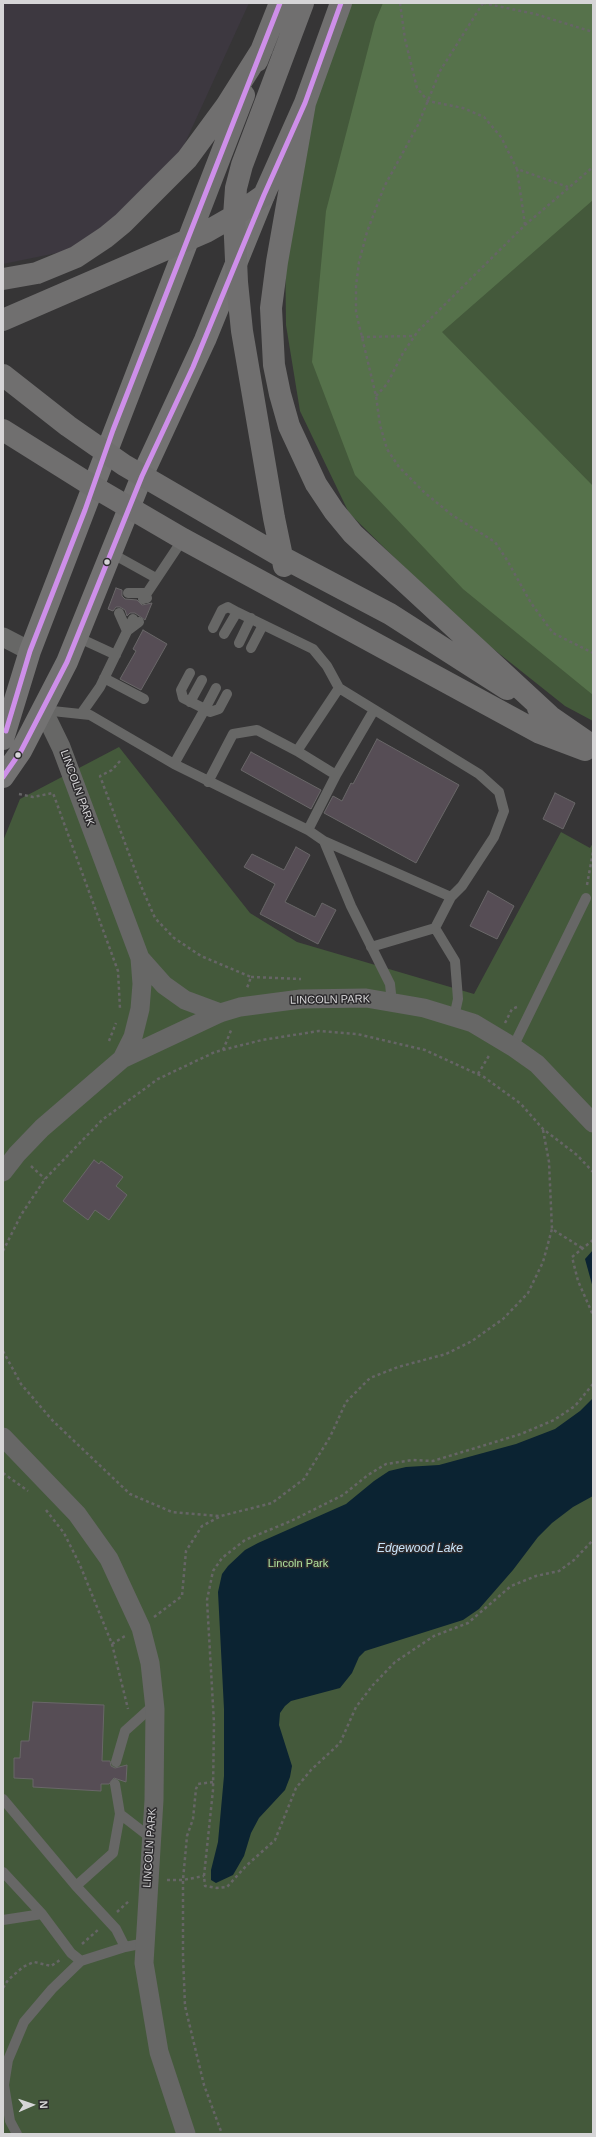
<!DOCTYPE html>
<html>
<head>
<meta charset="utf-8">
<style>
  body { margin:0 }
  #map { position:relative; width:596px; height:2137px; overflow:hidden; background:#363536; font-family:Arial,sans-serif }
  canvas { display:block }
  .frame { position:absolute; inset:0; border:4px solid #d6d5d7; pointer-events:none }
  .north { position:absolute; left:12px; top:2085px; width:40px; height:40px; -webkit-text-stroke:3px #2c2a2d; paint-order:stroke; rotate:88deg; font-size:11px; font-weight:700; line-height:16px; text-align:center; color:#d6d5d7 }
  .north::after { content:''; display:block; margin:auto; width:14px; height:18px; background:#d6d5d7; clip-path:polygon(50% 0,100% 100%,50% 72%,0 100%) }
</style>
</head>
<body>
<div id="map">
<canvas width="596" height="2137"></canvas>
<div class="frame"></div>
<div class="north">N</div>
</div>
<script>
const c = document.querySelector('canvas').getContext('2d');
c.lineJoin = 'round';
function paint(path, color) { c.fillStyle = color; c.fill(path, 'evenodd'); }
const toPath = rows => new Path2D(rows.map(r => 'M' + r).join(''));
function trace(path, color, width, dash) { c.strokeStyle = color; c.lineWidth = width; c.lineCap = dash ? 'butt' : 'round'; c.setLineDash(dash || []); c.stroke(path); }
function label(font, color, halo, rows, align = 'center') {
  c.font = font + ' Arial,sans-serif'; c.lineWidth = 3; c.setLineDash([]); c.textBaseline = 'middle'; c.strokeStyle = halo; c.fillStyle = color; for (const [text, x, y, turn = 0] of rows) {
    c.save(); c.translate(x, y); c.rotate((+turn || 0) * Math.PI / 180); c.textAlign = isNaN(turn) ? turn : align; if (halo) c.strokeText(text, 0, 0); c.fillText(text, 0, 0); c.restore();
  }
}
paint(toPath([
  [3,3,249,3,170,176,81,248,3,264]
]), '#3d3840');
paint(toPath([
  [352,3,593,3,593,721,565,706,462,624,349,513,300,411,286,325,285,238,301,135],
  [119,747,250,913,297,942,474,994,561,832,590,848,593,843,593,2134,3,2134,3,841,20,799]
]), '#44593b');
paint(toPath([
  [383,3,593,3,593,200,442,332,593,486,593,695,463,589,355,475,312,362,326,211,375,22]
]), '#56724b');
paint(toPath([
  [593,1250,593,1288,585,1259],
  [593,1398,593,1496,573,1507,552,1523,538,1537,513,1570,479,1609,463,1620,365,1651,359,1657,352,1673,340,1688,291,1701,285,1706,280,1713,279,1725,292,1766,290,1777,285,1790,259,1818,251,1833,244,1856,233,1875,216,1883,211,1880,211,1870,218,1842,224,1776,224,1709,218,1592,222,1574,228,1566,245,1550,258,1543,346,1504,374,1481,389,1471,406,1467,439,1465,516,1444,555,1429,580,1411]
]), '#0b2332');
const building = toPath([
  [116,588,122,590,122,596,125,599,137,600,142,605,152,603,145,620,135,613,130,613,127,616,125,610,120,607,116,607,113,611,108,609,116,588],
  [143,630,167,644,141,690,120,679,136,651,133,649,143,630],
  [377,739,459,785,416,863,324,813,333,796,342,801,351,783,353,784,377,739],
  [251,752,321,790,311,809,241,770,251,752],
  [555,793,575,803,563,829,543,819,555,793],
  [296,847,310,855,285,902,315,917,322,903,336,910,318,944,260,914,275,884,244,867,252,854,284,870,296,847],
  [488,891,514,906,497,939,470,926,488,891],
  [94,1160,99,1164,101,1161,123,1177,116,1186,127,1195,109,1220,95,1210,88,1220,63,1201,94,1160],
  [33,1702,104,1705,102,1761,110,1761,111,1766,115,1768,127,1765,126,1782,114,1778,109,1784,101,1784,101,1791,33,1787,33,1779,14,1778,14,1758,20,1758,21,1741,29,1741,33,1702]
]);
paint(building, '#564d55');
trace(building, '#696768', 1);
trace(toPath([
  [400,3,405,39,417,88,428,101,463,108,484,117,501,137,517,169],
  [483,3,440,71,418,125,384,187,367,232,359,262,356,286,356,312,376,396,380,425,387,449,399,467,425,493,452,515,495,542,507,560,531,603,553,633,593,653],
  [483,3,535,14,593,32],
  [525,225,517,169,568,187],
  [361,337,413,336],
  [376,396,387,384,403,353,418,331,525,225,593,167],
  [120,761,112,770,100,776,141,886,155,918,174,938,201,956,251,977,247,988],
  [19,794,33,797,53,793,118,971,120,1009],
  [587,885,593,852],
  [251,977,301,979],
  [505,1023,512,1009,517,1007],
  [109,1041,116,1023],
  [223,1050,232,1028],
  [478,1074,490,1054],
  [543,1130,549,1162,552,1229,582,1248],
  [31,1166,45,1179],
  [593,1240,572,1257,578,1281,593,1315],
  [3,1251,21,1215,45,1179,102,1120,158,1079,215,1052,262,1040,319,1031,357,1034,425,1050,484,1077,521,1104,543,1129,577,1155,593,1172],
  [3,1351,21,1384,53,1421,130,1494,172,1512,219,1516],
  [593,1384,575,1406,554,1420,521,1434,433,1461,413,1460,386,1464,368,1475,343,1495,291,1521,245,1540,222,1558,213,1571,207,1600,214,1723,213,1790,204,1876,205,1886,217,1888,227,1887,246,1866,275,1840,296,1788,311,1770,340,1743,356,1707,373,1685,395,1662,434,1636,468,1623,511,1586,536,1576,559,1571,574,1560,593,1540],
  [3,1473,28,1491],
  [46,1510,64,1533,80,1565,112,1644,128,1709],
  [154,1617,182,1596,186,1551,202,1526,221,1516,272,1503,304,1479,330,1437,346,1402,370,1378,398,1367,446,1354,472,1341,503,1319,528,1293,543,1262,552,1229],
  [112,1644,125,1636],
  [213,1782,198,1784,196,1789,193,1819,187,1836,183,1880,183,1956,185,2006,204,2085,222,2134],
  [167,1880,183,1880,204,1876],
  [117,1912,130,1900],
  [82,1944,99,1929],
  [3,1988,8,1980,23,1967,34,1962,51,1966,60,1960]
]), '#666566', 2.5, [3, 3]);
trace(toPath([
  [111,553,156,578],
  [128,593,145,593,147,598],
  [143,599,183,539],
  [119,613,127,631,139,622],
  [213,628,222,610,228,607,237,612,313,649,327,666,339,688],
  [224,634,237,612],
  [77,637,116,655],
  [239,643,251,618],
  [251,648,263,625],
  [104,678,144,699],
  [216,688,205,709,210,712,219,709,227,694],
  [190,702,202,680],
  [43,710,90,715,174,764,308,830,324,841,351,906,390,984,392,1003],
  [81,714,100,687,133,619],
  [297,751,336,775,308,830],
  [174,764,205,709,183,698,181,690,190,673],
  [336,775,374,710],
  [208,782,233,734,257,730,297,751,339,688,479,774,499,792,504,811,494,837,462,886,451,897,435,928],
  [324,841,451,897],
  [371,947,435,928,455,961,458,999,454,1017],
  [513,1047,586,898],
  [116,1762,125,1731,155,1704],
  [115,1784,120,1814,151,1838],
  [3,1799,76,1886,116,1929,125,1947],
  [3,1872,42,1914,71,1953,81,1961],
  [76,1886,113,1853,120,1814],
  [3,1920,42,1914],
  [17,2134,10,2121,4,2085,8,2060,24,2022,52,1989,81,1961,125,1947,145,1943]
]), '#676766', 10);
trace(toPath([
  [3,637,30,651],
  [43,710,61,747,140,958,142,984,140,1009,133,1037,122,1059],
  [140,958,164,985,185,1000,220,1013],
  [3,1172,17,1154,42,1128,122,1059,220,1013,240,1007,301,999,366,998,424,1008,473,1023,513,1047,537,1064,593,1123],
  [3,1437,77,1514,109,1559,141,1628,150,1663,155,1709,154,1800,144,1963,159,2052,186,2134]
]), '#676766', 19);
trace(toPath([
  [3,739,30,651,188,240],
  [3,777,21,751,67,662,142,476,205,340,264,195]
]), '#737272', 22);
trace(toPath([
  [257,61,280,3],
  [305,103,277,262,271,308,274,365,280,394,289,426,316,484,334,511,353,534,550,716],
  [188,240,244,95],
  [3,279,37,273,76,257,106,237,123,223,187,159,226,106,262,49],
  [3,320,206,232,234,216,264,195,305,103,341,3],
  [3,375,68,426,124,465,282,557,390,614,507,689],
  [3,430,94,487,183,539,540,733,585,750],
  [284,566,274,518,242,331,237,282,234,216,236,188,242,165,303,3],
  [538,708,593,746]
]), '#706f6f', 22);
trace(toPath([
  [6,731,30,651,85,510,113,430,280,3],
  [3,777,21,751,67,662,142,476,193,367,264,195,305,103,341,3]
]), '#ce8fe9', 5);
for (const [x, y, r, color] of [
  [107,562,3.5,"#d6d5d7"],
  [18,755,3.5,"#d6d5d7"]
]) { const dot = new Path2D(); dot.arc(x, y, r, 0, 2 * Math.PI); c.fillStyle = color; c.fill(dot); trace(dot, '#2c2a2d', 1.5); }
label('11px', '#d6d5d7', '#2c2a2d', [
  ["LINCOLN PARK",77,788,70],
  ["LINCOLN PARK",330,1000,-1],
  ["LINCOLN PARK",150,1848,-86]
]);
label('11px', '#b0e29d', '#2c2a2d', [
  ["Lincoln Park",298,1564]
]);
label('italic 12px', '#c9e5fb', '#2c2a2d', [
  ["Edgewood Lake",420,1549]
]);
</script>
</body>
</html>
